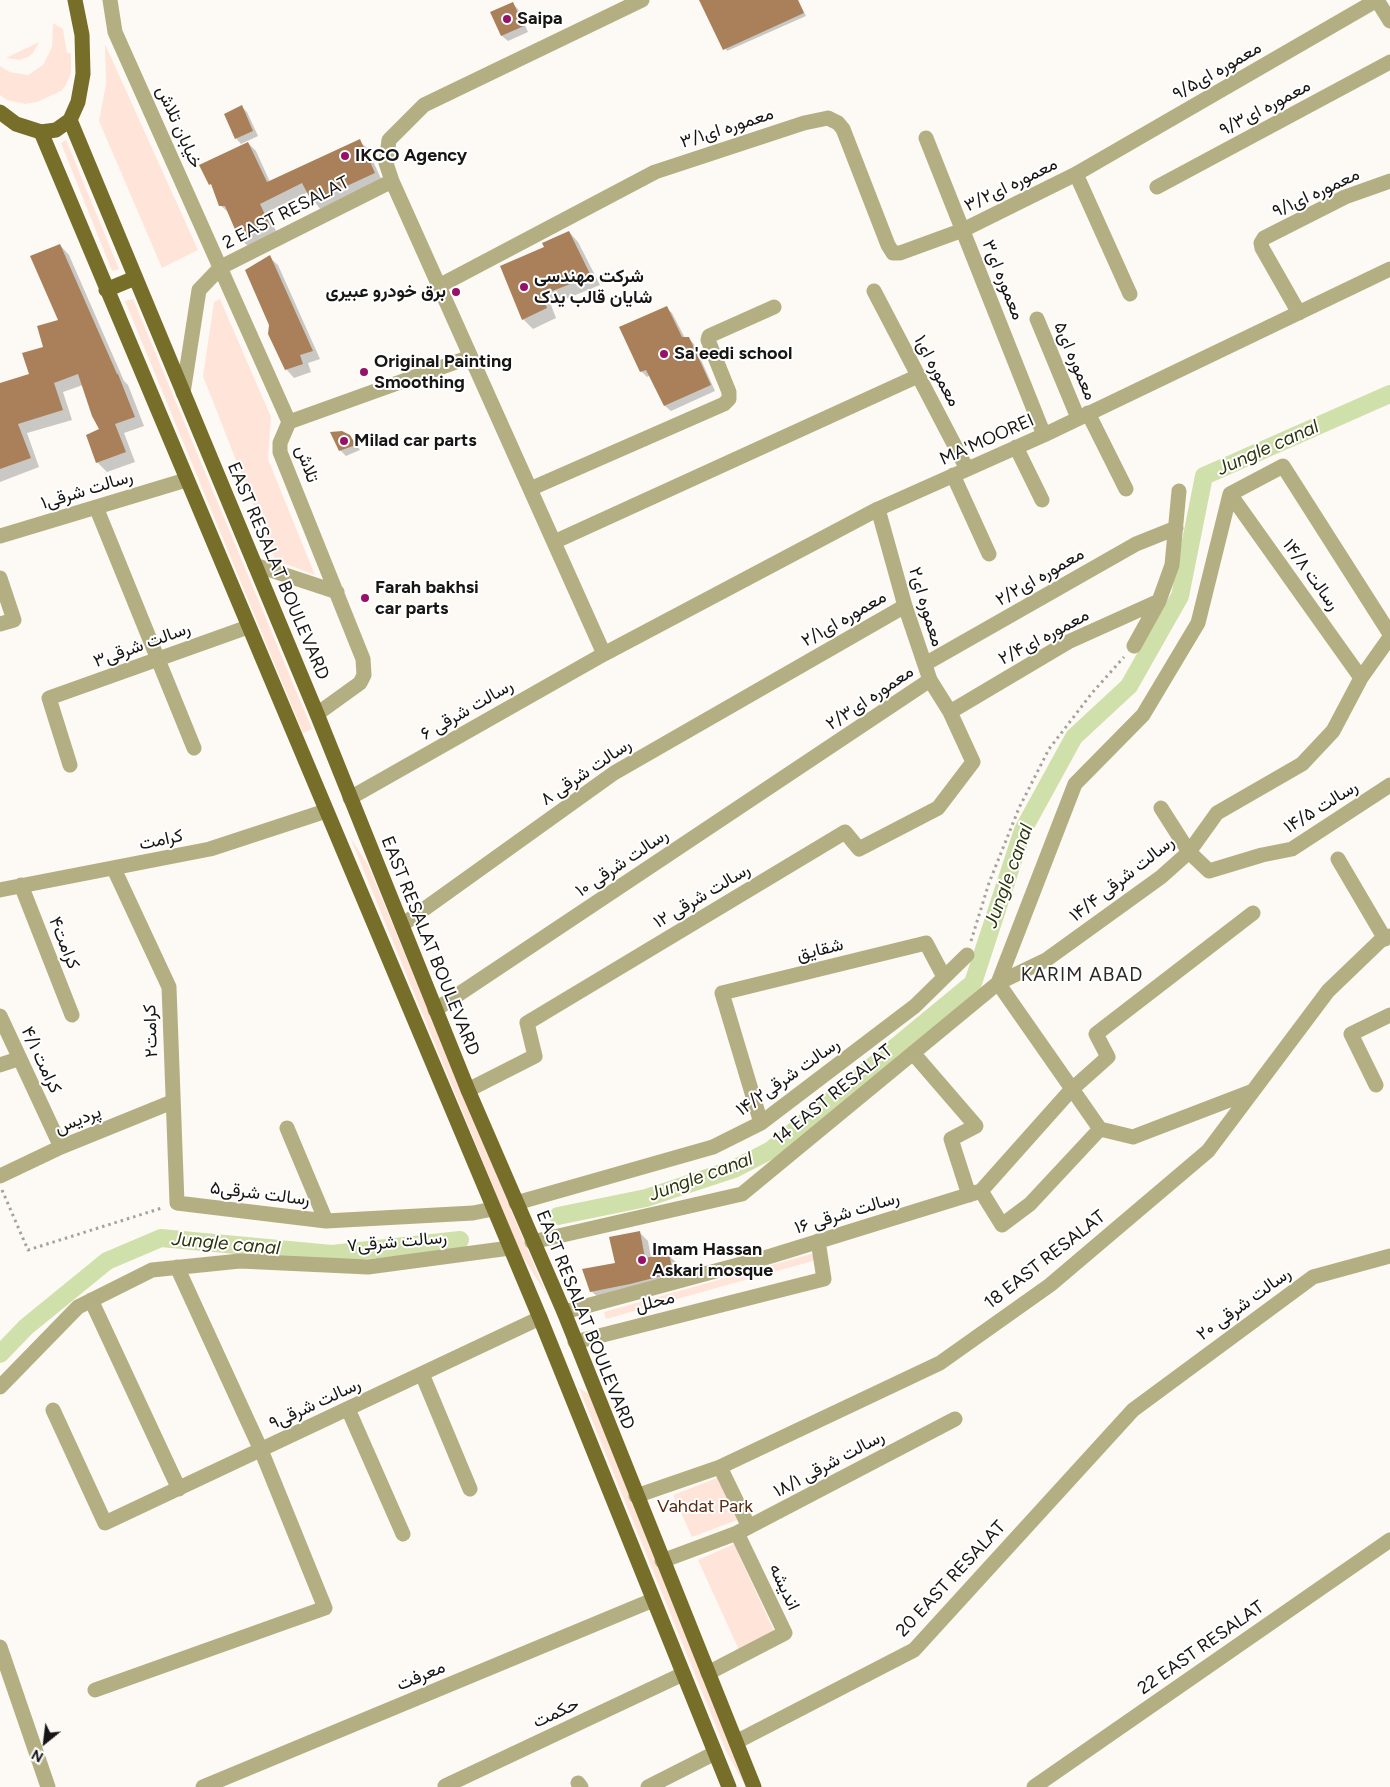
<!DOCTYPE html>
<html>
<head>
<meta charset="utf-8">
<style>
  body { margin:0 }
  #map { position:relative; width:1390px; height:1787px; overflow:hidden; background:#fdfaf5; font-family:Figtree,sans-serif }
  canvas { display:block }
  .north { position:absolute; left:20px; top:1717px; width:50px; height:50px; -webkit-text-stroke:4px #fff; paint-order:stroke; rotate:209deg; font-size:14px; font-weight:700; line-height:20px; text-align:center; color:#171614 }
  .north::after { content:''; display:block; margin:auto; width:18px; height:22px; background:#171614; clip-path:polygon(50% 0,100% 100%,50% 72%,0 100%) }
</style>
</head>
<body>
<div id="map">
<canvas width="1390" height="1787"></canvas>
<div class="north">N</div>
</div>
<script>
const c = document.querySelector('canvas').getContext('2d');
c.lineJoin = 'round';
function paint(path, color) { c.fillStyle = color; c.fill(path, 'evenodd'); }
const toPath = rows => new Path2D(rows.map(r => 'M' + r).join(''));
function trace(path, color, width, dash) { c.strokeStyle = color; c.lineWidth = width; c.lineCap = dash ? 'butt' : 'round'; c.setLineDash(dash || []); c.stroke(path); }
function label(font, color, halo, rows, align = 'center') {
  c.font = font + ' Figtree,Vazirmatn,sans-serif'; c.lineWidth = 4; c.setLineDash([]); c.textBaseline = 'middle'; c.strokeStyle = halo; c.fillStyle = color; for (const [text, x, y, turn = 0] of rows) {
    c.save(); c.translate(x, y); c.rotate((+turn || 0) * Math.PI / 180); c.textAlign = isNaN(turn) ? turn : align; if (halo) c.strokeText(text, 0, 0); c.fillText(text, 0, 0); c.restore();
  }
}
paint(toPath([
  [53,23,63,29,67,53,71,53,71,73,66,85,61,91,37,102,25,104,7,100,0,95,0,66,10,72,28,75,43,65,52,47],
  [39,42,33,53,28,57,19,60,6,58],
  [105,44,198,250,162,268,99,121,106,84],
  [66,140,119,269,112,271,61,143],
  [133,299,312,729,303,733,125,301],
  [220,299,271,417,268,459,315,575,275,560,203,376,214,302],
  [350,837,368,865,547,1296,520,1252],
  [818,1252,820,1259,606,1319,604,1312],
  [579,1388,590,1395,748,1787,746,1787,726,1751],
  [717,1478,737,1520,692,1537,673,1495],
  [734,1544,774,1631,739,1650,698,1560]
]), '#ffe5d9');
paint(toPath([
  [701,0,798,0,806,16,727,51],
  [512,3,518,9,528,32,508,41,502,36,491,13],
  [242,107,247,112,258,136,241,144,236,138],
  [359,141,367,148,382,181,320,209,308,192,267,212,277,233,248,246,240,239,229,213,220,205,214,189,201,166,248,143,256,151,270,182],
  [569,232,578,242,600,285,551,305,556,318,533,329,523,319,545,248],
  [60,245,69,255,124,381,128,385,144,426,124,433,135,462,107,472,97,462,101,430,83,385,63,392,72,420,27,433,39,467,0,482,0,384,31,374,60,321],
  [269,257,278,265,320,359,308,363,311,372,294,378,286,369],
  [667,308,672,313,685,338,689,339,694,344,715,391,671,411,665,406,650,375,647,377,641,371],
  [349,436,360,450,346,456,340,450],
  [640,1233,648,1241,651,1258,668,1255,677,1263,680,1281,600,1299,591,1291,617,1264]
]), '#0003');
trace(toPath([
  [558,1216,646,1198,734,1169,771,1150,973,983,1023,830,1074,737,1129,686,1180,596,1204,476,1390,394],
  [0,1354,26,1327,107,1261,161,1238,332,1254,460,1240]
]), '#d0e0aa', 18);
paint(toPath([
  [699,0,798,0,804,13,723,50],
  [513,2,524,26,501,36,490,12],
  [242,105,253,131,235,139,224,114],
  [360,139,375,173,312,202,302,183,260,204,270,225,239,239,225,206,219,206,211,184,209,185,199,165,248,142,267,182],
  [569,231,591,276,542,295,547,308,522,320,500,266,544,247,542,243],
  [60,244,117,374,118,374,135,417,115,424,126,452,96,463,86,435,99,429,92,416,78,374,54,383,63,410,18,424,31,458,0,469,0,383,29,374,22,353,43,347,37,326,58,320,30,256],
  [270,255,313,351,300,355,303,364,285,370,268,334,269,325,245,270],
  [667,306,682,337,689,337,711,385,664,406,646,370,640,372,619,327],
  [342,431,350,435,356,445,339,451,330,432],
  [640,1231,645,1258,669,1253,673,1273,630,1284,590,1292,582,1269,615,1263,609,1237]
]), '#a9805a');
trace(toPath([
  [971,941,989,883,1019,808,1049,749,1092,693,1124,657],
  [2,1190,28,1250,162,1208]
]), '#a4a19e', 3, [2.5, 4]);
trace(toPath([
  [110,0,115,32,289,422,280,443,280,452,363,659,364,675,360,683,317,714],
  [926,138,1044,435],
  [1076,174,1130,294],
  [392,181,604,654],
  [1157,187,1390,62],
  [439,286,655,172,804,123,828,118,838,123,843,129,888,245,893,253,900,253,963,230,1076,174,1377,0,1390,21],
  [874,291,967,469],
  [1299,313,1262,248,1261,243,1264,238,1345,197,1390,181],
  [1037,319,1078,418],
  [183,393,199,290,221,267,392,181,386,163,389,140,424,105,642,0],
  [1088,413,1126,489],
  [289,422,470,357],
  [1016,447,1042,500],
  [953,475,989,554],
  [530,489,724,404,729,399,729,392,708,340,709,336,774,307],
  [1230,494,1361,678],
  [96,507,194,748],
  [0,536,186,480],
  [554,542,918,376],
  [255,565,337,592],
  [0,578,14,620,0,624],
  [1134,646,1159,601,1172,565,1179,491],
  [925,664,1136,544,1176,528],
  [950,712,1068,642,1159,601],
  [70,765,49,698,248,627],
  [350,798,604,654,878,509,1044,435,1390,269],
  [1161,808,1189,852,1209,871,1262,855,1292,849,1390,785],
  [1338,859,1385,939],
  [114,869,169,987,177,1203,326,1221,473,1213,493,1209],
  [21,885,72,1015],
  [0,890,210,849,326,811],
  [402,925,614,773,905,606],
  [998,983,1075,784,1143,715,1198,623,1230,494,1283,466,1390,634],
  [435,1010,930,680],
  [0,1016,61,1147],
  [913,1053,976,1126,951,1139,969,1195],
  [0,1065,18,1059],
  [1376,1085,1351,1034,1390,1015],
  [468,1090,535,1056,527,1023,845,832,859,849,938,808,973,762,950,712,930,680,905,606,878,509],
  [761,1123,722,993,926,943,944,977],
  [287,1128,326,1221],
  [1100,1129,1133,1137,1253,1091],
  [0,1176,61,1147,172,1102],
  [981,1191,1002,1225,1030,1204,1100,1129,998,983],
  [516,1203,713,1147,761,1123,915,1006,967,955],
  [532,1242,742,1194,998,983,1046,960,1161,877,1189,852,1217,813,1302,764,1333,731,1361,678,1390,637],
  [91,1300,179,1489],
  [564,1312,771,1256,981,1191,1071,1090,1108,1057,1096,1034,1253,913],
  [575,1342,824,1279,818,1241],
  [422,1374,470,1489],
  [0,1387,78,1307,152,1270,240,1261,368,1267,510,1248],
  [348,1409,403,1534],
  [53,1410,105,1523,540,1318],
  [720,1467,749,1527],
  [636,1496,720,1467,940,1363,1050,1285,1208,1151,1328,991,1380,941,1390,936],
  [662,1561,737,1533,955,1419],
  [0,1647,48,1787],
  [708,1673,785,1633,737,1533],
  [95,1690,325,1608,261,1450,177,1267],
  [736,1742,914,1650,1133,1410,1313,1277,1390,1256],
  [578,1783,581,1787],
  [445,1786,683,1674],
  [203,1787,653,1600],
  [648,1787,715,1753],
  [1034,1787,1390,1540]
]), '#b4af83', 15);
trace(toPath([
  [0,112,16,124,41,132,56,130,70,120,78,102,83,74,82,35,75,0],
  [70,120,317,714,468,1090,564,1312,754,1787],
  [41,132,540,1318,729,1787],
  [106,290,135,278]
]), '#776e29', 15);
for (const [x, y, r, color] of [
  [507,19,5,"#961168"],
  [345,156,5,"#961168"],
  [524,287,5,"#961168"],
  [456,292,5,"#961168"],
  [664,354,5,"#961168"],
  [364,372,5,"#961168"],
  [344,441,5,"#961168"],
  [365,598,5,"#961168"],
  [642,1260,5,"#961168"]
]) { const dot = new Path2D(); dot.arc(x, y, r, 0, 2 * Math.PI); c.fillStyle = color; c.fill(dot); trace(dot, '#fff', 2); }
label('bold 18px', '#171614', '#fff', [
  ["Saipa",517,19],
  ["IKCO Agency",355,156],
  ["شرکت مهندسی",534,277],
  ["شایان قالب یدک",534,298],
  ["برق خودرو عبیری",446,292,"right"],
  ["Sa'eedi school",674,354],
  ["Original Painting",374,362],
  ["Smoothing",374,383],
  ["Milad car parts",354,441],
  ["Farah bakhsi",375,588],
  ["car parts",375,609],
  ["Imam Hassan",652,1250],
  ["Askari mosque",652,1271]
], 'left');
label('18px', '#171614', '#fff', [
  ["معموره ای۹/۵",1217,71,-30],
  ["معموره ای۹/۳",1265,108,-28],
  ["خیابان تلاش",179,127,66],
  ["معموره ای۳/۱",727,128,-18],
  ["معموره ای۳/۲",1011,185,-26],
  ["معموره ای۹/۱",1316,193,-25],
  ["2 EAST RESALAT",286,213,-27],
  ["معموره ای۳",1003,280,68],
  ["معموره ای۵",1075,361,67],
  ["معموره ای۱",937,371,62],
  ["MA'MOOREI",987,440,-24],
  ["تلاش",307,464,71],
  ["رسالت شرقی۱",87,490,-17],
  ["EAST RESALAT BOULEVARD",278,571,67],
  ["رسالت ۱۴/۸",1311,575,54],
  ["معموره ای۲/۲",1040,577,-30],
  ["معموره ای۲",926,607,73],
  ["معموره ای۲/۱",844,619,-30],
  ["معموره ای۲/۴",1044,637,-28],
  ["رسالت شرقی۳",142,645,-20],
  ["معموره ای۲/۳",870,698,-34],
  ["رسالت شرقی ۶",467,710,-30],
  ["رسالت شرقی ۸",586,772,-34],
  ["رسالت ۱۴/۵",1321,807,-32],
  ["کرامت",161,840,-12],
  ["رسالت شرقی ۱۰",622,863,-34],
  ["رسالت شرقی ۱۴/۴",1122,879,-38],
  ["رسالت شرقی ۱۲",702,896,-31],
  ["کرامت۴",64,943,68],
  ["EAST RESALAT BOULEVARD",430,946,68],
  ["شقایق",820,950,-14],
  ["کرامت۲",151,1031,-92],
  ["کرامت ۴/۱",41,1060,65],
  ["رسالت شرقی۱۴/۲",788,1077,-35],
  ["14 EAST RESALAT",833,1095,-39],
  ["پردیس",78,1120,-22],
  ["رسالت شرقی۵",260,1194,7],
  ["رسالت شرقی ۱۶",847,1213,-17],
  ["رسالت شرقی۷",397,1242,-5],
  ["18 EAST RESALAT",1045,1260,-38],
  ["محلل",655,1302,-14],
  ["رسالت شرقی ۲۰",1244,1304,-36],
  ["EAST RESALAT BOULEVARD",585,1320,68],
  ["رسالت شرقی۹",315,1404,-25],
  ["رسالت شرقی ۱۸/۱",829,1464,-28],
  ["20 EAST RESALAT",951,1579,-47],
  ["اندیشه",784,1587,65],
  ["22 EAST RESALAT",1201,1648,-35],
  ["معرفت",421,1676,-23],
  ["حکمت",556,1713,-25]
]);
label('18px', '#5a280f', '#fff', [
  ["Vahdat Park",705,1507]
]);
label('italic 19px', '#2c350d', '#fff', [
  ["Jungle canal",1268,448,-24],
  ["Jungle canal",1009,876,-70],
  ["Jungle canal",701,1177,-20],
  ["Jungle canal",226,1244,5]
]);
c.letterSpacing = '1px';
label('19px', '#2c2a26', '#fff', [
  ["KARIM ABAD",1082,975]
]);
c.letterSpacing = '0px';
</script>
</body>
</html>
